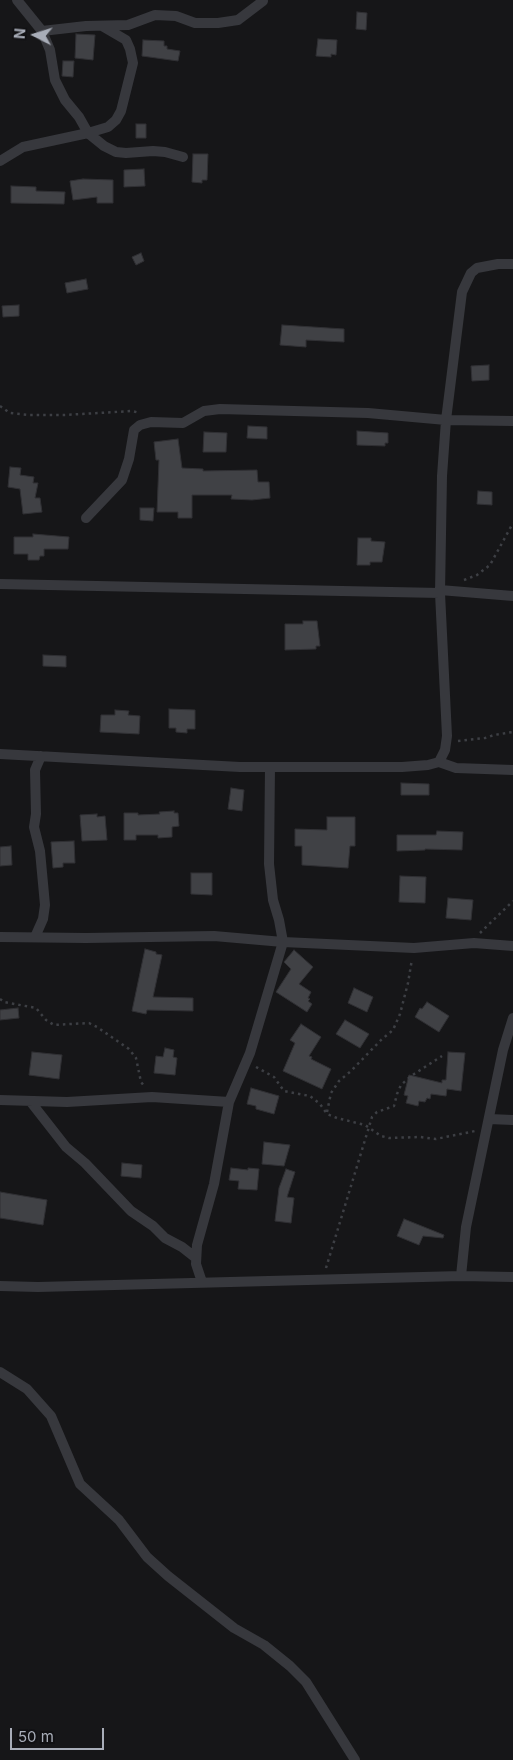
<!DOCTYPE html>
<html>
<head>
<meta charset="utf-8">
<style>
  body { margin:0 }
  #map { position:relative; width:513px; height:1760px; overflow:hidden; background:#161618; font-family:Inter,sans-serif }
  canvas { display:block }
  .north { position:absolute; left:10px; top:10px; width:50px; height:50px; -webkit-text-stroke:4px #111113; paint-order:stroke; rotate:275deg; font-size:14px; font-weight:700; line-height:20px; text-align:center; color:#a8adb8 }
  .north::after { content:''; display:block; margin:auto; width:18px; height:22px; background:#a8adb8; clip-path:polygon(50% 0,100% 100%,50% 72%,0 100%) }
  .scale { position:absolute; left:10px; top:1728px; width:94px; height:22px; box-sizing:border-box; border:2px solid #a8adb8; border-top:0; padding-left:6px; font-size:15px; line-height:18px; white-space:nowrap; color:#a8adb8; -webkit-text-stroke:4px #111113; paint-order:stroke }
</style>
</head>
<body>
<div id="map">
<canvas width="513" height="1760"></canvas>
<div class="north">N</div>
<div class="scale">50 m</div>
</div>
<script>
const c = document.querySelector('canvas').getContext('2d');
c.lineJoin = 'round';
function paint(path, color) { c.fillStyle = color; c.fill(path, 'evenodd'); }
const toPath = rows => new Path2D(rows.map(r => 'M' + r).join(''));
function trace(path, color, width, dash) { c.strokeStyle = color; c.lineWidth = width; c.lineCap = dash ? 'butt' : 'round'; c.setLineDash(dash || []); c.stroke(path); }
const building = toPath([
  [357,12,367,13,366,30,356,29,357,12],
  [76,34,95,35,93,60,75,58,76,34],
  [318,39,337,40,336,55,331,54,331,57,316,56,318,39],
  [143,40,164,41,164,46,167,46,167,49,180,51,178,61,142,56,143,40],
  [63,61,74,61,73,77,62,76,63,61],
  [136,124,146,124,146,138,136,138,136,124],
  [193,154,208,154,207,180,202,180,202,183,192,182,193,154],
  [144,169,145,186,124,187,124,170,144,169],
  [83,179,113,180,113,203,97,203,97,197,73,200,70,181,83,179],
  [11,186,36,187,36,191,65,192,64,204,11,203,11,186],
  [141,253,144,261,136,265,132,257,141,253],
  [86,279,88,289,67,293,65,283,86,279],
  [19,305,19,316,3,317,2,306,19,305],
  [282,325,344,329,344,342,306,340,306,347,280,345,282,325],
  [489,365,489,380,472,381,471,366,489,365],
  [248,426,267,427,267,439,247,438,248,426],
  [357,431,388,433,388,443,385,443,385,446,357,445,357,431],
  [204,432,227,433,226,452,203,452,204,432],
  [178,439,182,468,203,469,203,471,257,470,258,482,269,482,270,498,252,500,231,499,232,495,192,495,192,518,178,518,178,512,157,512,159,460,156,460,154,442,178,439],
  [10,467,21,468,20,475,34,477,33,483,38,483,35,498,40,498,42,512,23,514,20,489,8,487,10,467],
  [478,491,492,492,492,505,477,504,478,491],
  [140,508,154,508,153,521,140,520,140,508],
  [33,534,69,537,68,549,44,549,44,556,40,556,39,560,28,560,28,554,14,554,14,537,33,537,33,534],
  [358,538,371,538,371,541,385,542,382,562,370,562,370,565,357,565,358,538],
  [303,621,317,621,320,646,316,646,316,649,285,650,285,624,303,624,303,621],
  [43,655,66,656,66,667,43,666,43,655],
  [169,709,195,710,195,729,187,729,187,733,176,732,176,728,169,728,169,709],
  [115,710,129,711,128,715,140,716,139,734,100,732,101,715,115,715,115,710],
  [401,783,429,784,429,795,401,795,401,783],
  [231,788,244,790,242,811,228,809,231,788],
  [174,811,174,813,178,813,179,826,172,827,172,837,158,838,158,835,136,835,136,840,124,840,124,813,138,813,138,815,160,814,159,812,174,811],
  [97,814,97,817,105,816,107,840,82,841,80,815,97,814],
  [327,817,355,817,355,846,350,846,348,868,302,865,302,846,295,846,295,829,327,830,327,817],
  [437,831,463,832,462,850,425,849,425,850,397,851,397,835,436,835,437,831],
  [74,841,75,863,63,863,63,867,53,868,51,842,74,841],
  [11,846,12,865,0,866,0,847,11,846],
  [191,873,212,873,212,895,191,894,191,873],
  [400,876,426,877,425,903,399,902,400,876],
  [448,898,473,900,471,920,446,918,448,898],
  [145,949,156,952,156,954,162,955,153,997,193,998,193,1011,147,1010,146,1014,132,1011,145,949],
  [294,950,313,967,299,984,311,992,308,998,310,999,308,1001,312,1004,307,1012,276,992,291,969,284,962,294,950],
  [354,988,373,997,367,1012,348,1003,354,988],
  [427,1002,449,1016,439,1032,415,1017,420,1008,422,1009,427,1002],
  [18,1008,19,1018,0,1020,0,1010,18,1008],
  [345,1020,369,1034,360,1048,336,1034,345,1020],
  [301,1024,321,1037,309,1056,312,1057,311,1059,331,1069,322,1089,283,1071,295,1043,290,1040,301,1024],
  [165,1048,174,1050,173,1057,177,1058,175,1075,154,1073,156,1056,163,1057,165,1048],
  [32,1052,62,1055,59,1079,29,1075,32,1052],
  [448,1052,465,1053,461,1091,447,1089,446,1096,431,1094,430,1099,427,1098,425,1102,419,1101,418,1106,406,1103,408,1096,404,1095,409,1075,442,1083,442,1080,446,1080,448,1052],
  [251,1088,279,1096,274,1114,256,1109,256,1106,247,1104,251,1088],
  [264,1142,290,1145,284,1166,262,1164,264,1142],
  [122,1163,142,1165,141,1178,121,1176,122,1163],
  [231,1168,248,1170,248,1168,259,1169,257,1190,238,1189,239,1181,229,1180,231,1168],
  [286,1169,295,1172,287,1197,294,1198,291,1223,275,1221,279,1188,286,1169],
  [0,1192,47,1200,43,1225,0,1218,0,1192],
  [404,1219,444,1235,443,1238,423,1236,419,1245,397,1236,404,1219]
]);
paint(building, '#404145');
trace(building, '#303034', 1);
trace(toPath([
  [0,406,10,413,29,415,64,415,132,411,140,413],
  [464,580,477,575,490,565,513,523],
  [458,741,485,738,494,735,513,732],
  [480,933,513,901],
  [0,999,4,1002,36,1008,46,1020,54,1025,89,1023,97,1027,129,1049,136,1058,141,1082,145,1087],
  [256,1067,274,1077,284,1091,310,1096,320,1104,327,1114,337,1118,365,1125,381,1136,389,1138,420,1137,436,1139,475,1131],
  [327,1112,331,1093,339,1081,351,1071,381,1040,393,1030,400,1014,408,983,412,959],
  [326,1268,372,1117,377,1112,394,1106,397,1094,401,1085,411,1076,442,1056]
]), '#3d3f44', 2.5, [2.5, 4]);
trace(toPath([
  [17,0,42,31,50,50,55,80,65,100,79,117,88,133,104,146,116,152,126,153,153,151,165,152,183,157],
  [42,31,86,26,128,25,155,15,176,16,195,23,218,23,238,20,263,1],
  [0,161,23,147,88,133,108,127,116,120,121,111,133,63,130,49,126,40,102,26],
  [86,518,122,480,129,459,134,430,140,425,151,422,183,423,204,411,220,409,368,413,446,420,513,421],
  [0,584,440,593],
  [440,590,513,596],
  [0,754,240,767,402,767,428,765,439,762,445,750,447,736,440,593,442,476,446,420,462,292,471,273,477,268,498,264,513,264],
  [439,762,456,768,513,770],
  [0,937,86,938,214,936,283,942,414,948,474,943,513,946],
  [35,937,43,919,45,905,40,851,34,827,36,814,35,770,41,756],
  [0,1100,67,1102,152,1097,229,1102],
  [30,1101,66,1147,85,1163,131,1211,153,1226,165,1238,182,1247,196,1258],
  [489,1119,513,1120],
  [461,1276,466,1227,503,1050,513,1018],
  [202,1282,196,1264,197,1245,214,1184,229,1102,250,1053,283,942,279,920,273,900,269,864,270,767],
  [0,1286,38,1287,461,1276,513,1277],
  [0,1372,27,1389,51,1416,80,1484,119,1520,147,1557,168,1576,234,1628,264,1645,290,1666,306,1682,355,1760]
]), '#37383d', 10);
</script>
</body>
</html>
